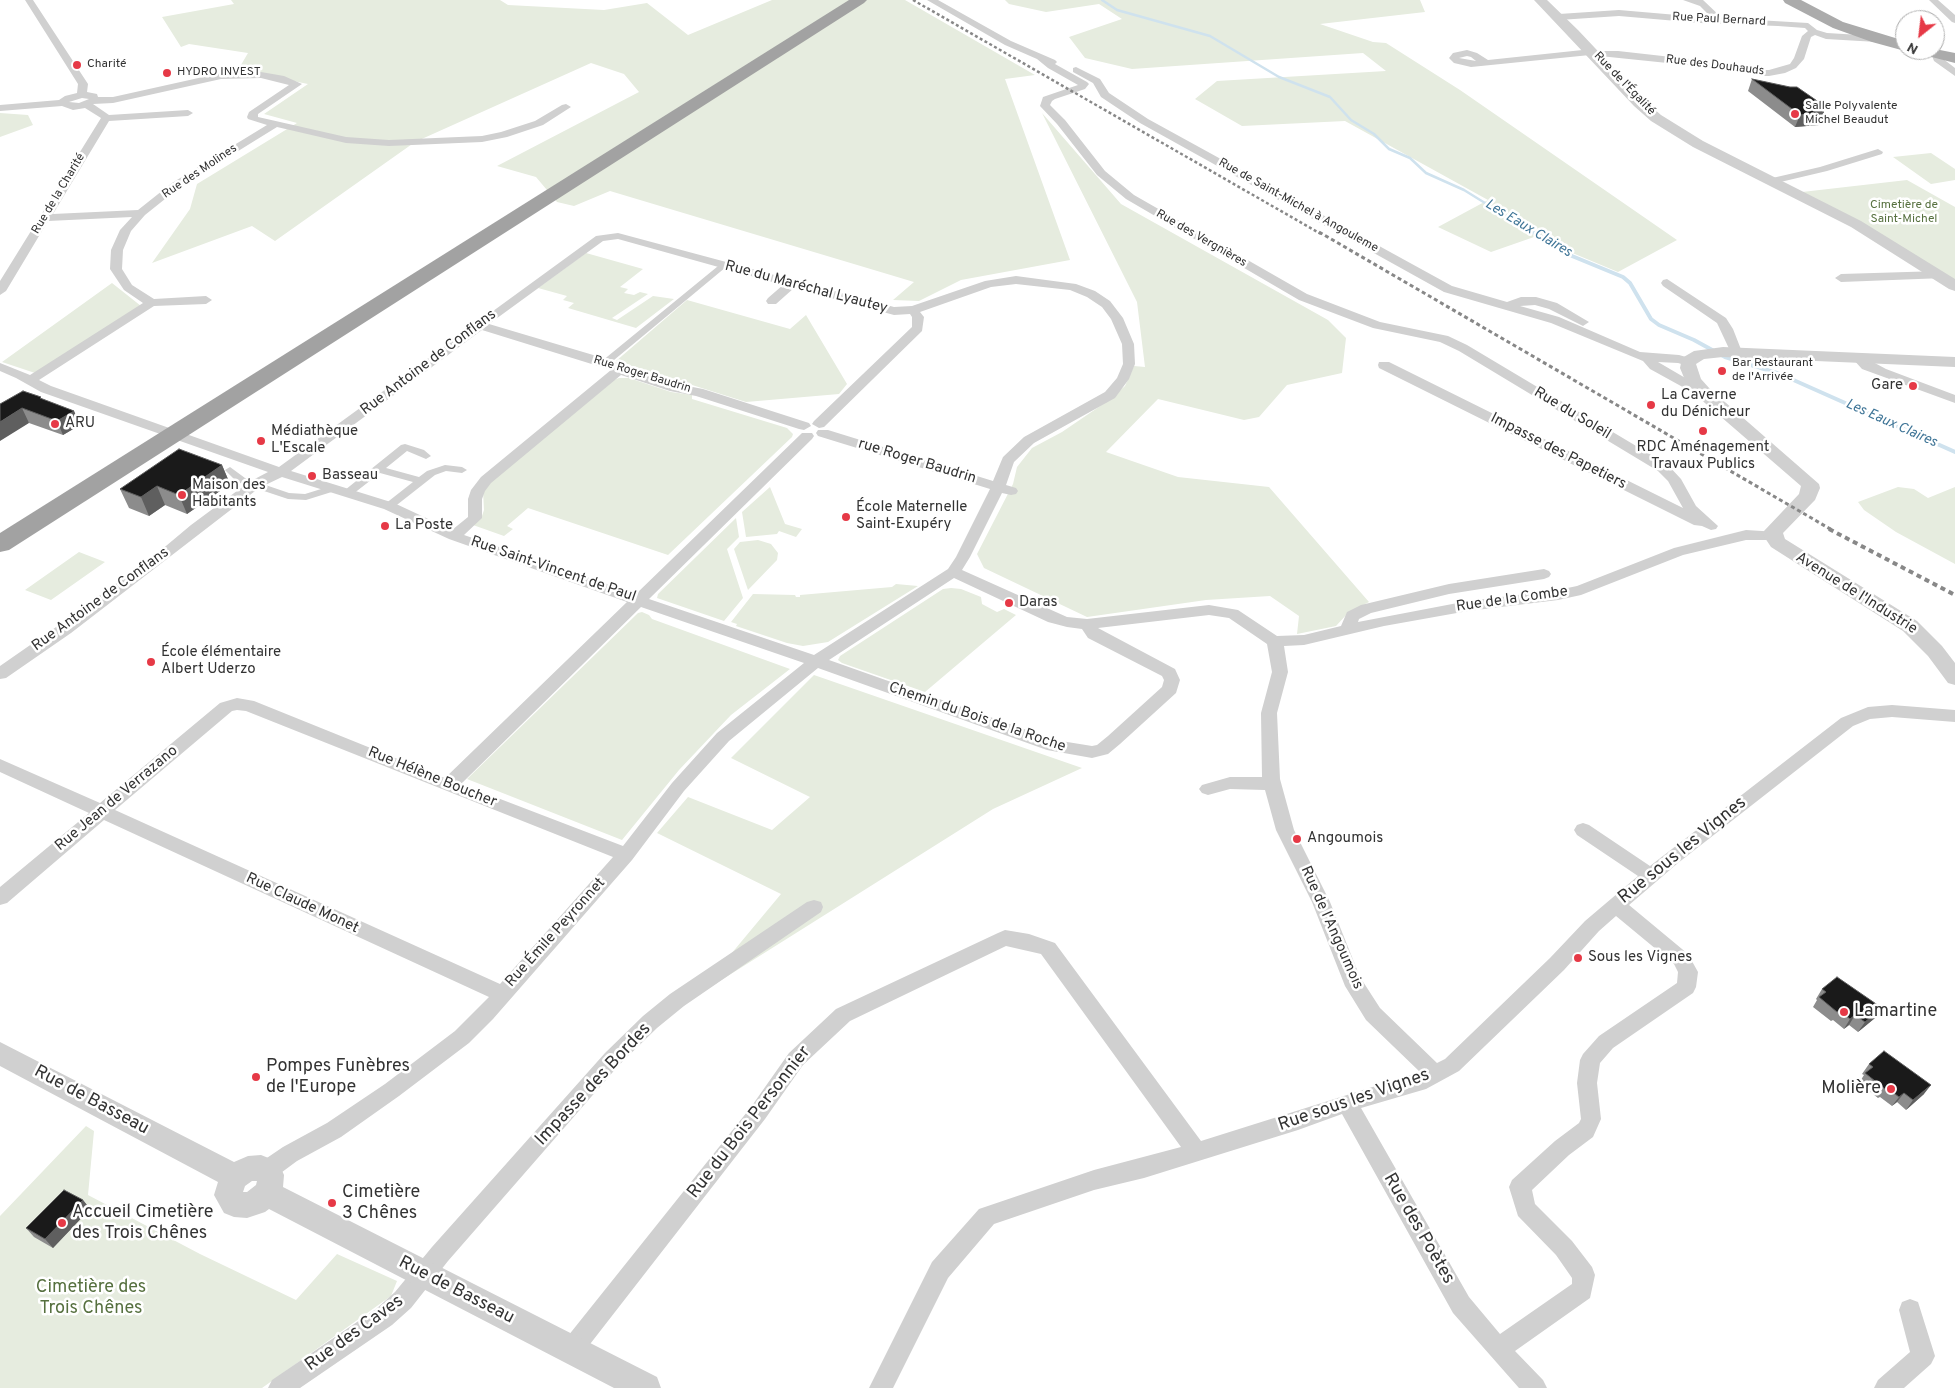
<!DOCTYPE html>
<html>
<head>
<meta charset="utf-8">
<style>
  body { margin:0 }
  #map { position:relative; width:1955px; height:1388px; overflow:hidden; background:#fff; font-family:Overpass,sans-serif }
  canvas { display:block }
  .north { position:absolute; left:1895px; top:10px; width:50px; height:50px; box-sizing:border-box; background:#fff; border:1px solid #adadad; border-radius:50%; rotate:209deg; font-size:14px; font-weight:700; line-height:20px; text-align:center; color:#333 }
  .north::after { content:''; display:block; margin:auto; width:18px; height:22px; background:#e63946; clip-path:polygon(50% 0,100% 100%,50% 72%,0 100%) }
</style>
</head>
<body>
<div id="map">
<canvas width="1955" height="1388"></canvas>
<div class="north">N</div>
</div>
<script>
const c = document.querySelector('canvas').getContext('2d');
c.lineJoin = 'round';
function paint(path, color) { c.fillStyle = color; c.fill(path, 'evenodd'); }
const toPath = rows => new Path2D(rows.map(r => 'M' + r).join(''));
function trace(path, color, width, dash) { c.strokeStyle = color; c.lineWidth = width; c.lineCap = dash ? 'butt' : 'round'; c.setLineDash(dash || []); c.stroke(path); }
function label(font, color, halo, rows, align = 'center') {
  c.font = font + ' Overpass,sans-serif'; c.lineWidth = 5; c.setLineDash([]); c.textBaseline = 'middle'; c.strokeStyle = halo; c.fillStyle = color; for (const [text, x, y, turn = 0] of rows) {
    c.save(); c.translate(x, y); c.rotate((+turn || 0) * Math.PI / 180); c.textAlign = isNaN(turn) ? turn : align; if (halo) c.strokeText(text, 0, 0); c.fillText(text, 0, 0); c.restore();
  }
}
paint(toPath([
  [231,0,500,0,508,5,604,10,647,3,688,35,772,0,905,0,1035,75,1005,79,1070,260,961,280,919,301,893,300,914,282,610,191,574,206,557,202,536,177,497,166,639,92,624,74,591,63,415,142,275,241,252,226,152,263,190,209,197,184,297,123,264,114,308,84,238,70,248,53,189,44,181,47,162,17,234,4],
  [1005,0,1420,0,1425,12,1320,24,1373,42,1386,43,1460,90,1677,240,1618,272,1534,237,1491,252,1438,227,1488,200,1345,121,1242,126,1195,99,1217,81,1386,71,1363,53,1132,69,1085,58,1069,37,1122,19,1099,4,1046,12,1009,4],
  [0,113,28,115,33,125,0,137],
  [1042,113,1121,204,1328,320,1346,338,1342,373,1287,385,1259,417,1244,420,1158,399,1106,452,1178,477,1269,487,1369,602,1348,613,1336,626,1297,634,1299,616,1270,596,1206,600,1087,617,984,568,977,554,1013,484,1017,467,1032,448,1062,432,1109,400,1125,386,1134,366,1145,367,1137,302],
  [1931,153,1955,169,1955,180,1931,184,1893,157],
  [1907,180,1955,207,1955,281,1802,192],
  [586,253,643,269,620,287,628,289,624,293,634,295,640,292,648,294,612,318,617,320,653,296,674,299,636,328,568,308,574,303,563,300,567,296,538,288],
  [112,283,141,306,35,373,2,362],
  [687,300,790,329,806,315,847,384,839,394,746,402,616,361],
  [619,378,629,378,671,392,692,395,692,399,787,428,793,434,792,437,668,555,528,508,507,526,513,529,504,536,473,525,482,516,484,510,483,490,487,484,614,380],
  [770,487,785,524,802,529,796,537,779,531,777,534,746,537,742,512],
  [1898,487,1914,489,1928,498,1955,487,1955,564,1896,532,1864,510,1858,502],
  [736,518,739,537,727,549,743,598,724,621,657,598,658,594],
  [758,540,771,544,778,553,777,560,748,590,734,549,740,542],
  [79,552,105,562,51,600,25,590],
  [896,584,918,586,828,642,803,646,787,643,736,626,737,624,731,622,753,594,795,595,796,597,800,597,800,595,892,587],
  [951,588,961,589,981,597,982,604,997,612,1004,609,1016,615,925,692,842,663,838,660,840,656,943,589],
  [642,612,649,615,652,619,790,669,731,715,679,770,622,840,467,779,638,613],
  [814,675,1082,768,993,809,696,996,781,894,657,833,688,797,772,830,810,797,731,758],
  [86,1126,94,1131,88,1195,200,1254,296,1300,337,1254,397,1281,391,1296,262,1388,0,1388,0,1216]
]), '#e6ecdf');
trace(toPath([
  [1102,0,1117,10,1210,36,1279,77,1330,97,1351,120,1374,134,1389,149,1410,158,1426,173,1464,190,1535,234]
]), '#cfe2ee', 2.5);
trace(toPath([
  [1533,232,1572,256,1623,277,1630,283,1651,319,1659,325,1694,340,1725,357,1780,374,1955,452]
]), '#cfe2ee', 4);
paint(toPath([
  [723,262,726,263,726,267,608,365,602,365,602,361,723,262],
  [405,444,424,450,431,456,426,459,407,451,386,468,419,477,427,471,445,465,462,467,467,470,462,473,446,471,435,475,393,508,389,509,385,508,384,506,385,504,413,482,380,473,353,494,345,494,344,492,345,490,401,445,405,444],
  [230,467,245,478,289,493,305,494,334,485,339,488,338,490,306,500,288,499,237,482,225,470,230,467]
]), '#d0d0d0');
paint(toPath([
  [25,0,33,0,88,84,87,92,97,94,98,97,113,97,221,73,261,72,284,76,302,84,258,114,258,117,346,137,389,140,482,136,501,132,535,121,562,105,566,104,571,107,543,125,507,137,482,142,389,146,346,143,277,127,180,187,145,215,131,231,123,250,122,269,132,285,154,299,206,296,212,300,206,304,154,306,39,380,51,386,279,467,596,236,618,233,894,307,912,306,985,281,1016,276,1076,284,1095,291,1110,301,1123,318,1134,344,1135,364,1129,379,1115,398,1034,443,1014,462,1006,485,1016,488,1018,491,1016,494,1011,495,1002,493,970,557,962,570,1067,617,1087,619,1209,605,1238,610,1277,636,1304,635,1341,626,1347,612,1361,605,1449,584,1544,569,1549,571,1551,574,1549,577,1544,579,1449,594,1371,613,1359,619,1358,622,1468,601,1558,590,1577,586,1674,548,1746,530,1778,532,1780,535,1778,538,1773,540,1746,540,1683,555,1581,595,1558,600,1468,611,1384,626,1304,645,1284,646,1288,672,1277,713,1280,779,1294,830,1330,902,1360,977,1380,1008,1437,1063,1445,1059,1550,958,1585,921,1638,876,1577,835,1574,830,1577,825,1583,823,1589,825,1650,866,1841,718,1868,707,1892,705,1955,710,1955,722,1892,717,1870,719,1853,726,1678,863,1629,905,1688,954,1698,972,1696,987,1693,993,1613,1048,1600,1063,1597,1083,1601,1119,1593,1137,1569,1155,1532,1190,1535,1204,1572,1241,1592,1267,1595,1275,1590,1298,1515,1351,1543,1380,1547,1388,1519,1388,1453,1313,1342,1114,1298,1130,1144,1178,1094,1190,994,1224,948,1278,893,1388,869,1388,932,1262,979,1209,1094,1170,1181,1147,1041,954,1006,946,850,1021,803,1065,765,1119,580,1357,572,1360,564,1357,560,1349,564,1341,751,1107,789,1053,836,1009,998,933,1005,930,1029,934,1055,943,1201,1141,1420,1072,1366,1020,1345,986,1312,902,1276,830,1265,790,1230,789,1208,795,1202,793,1199,789,1202,785,1230,777,1262,777,1261,713,1272,672,1267,644,1229,618,1209,615,1098,628,1175,669,1180,680,1176,693,1120,744,1108,754,1092,758,1047,750,818,668,729,741,684,791,632,860,493,1019,469,1043,399,1096,341,1137,297,1161,274,1178,266,1181,258,1178,255,1171,258,1164,283,1147,327,1123,385,1084,455,1031,489,997,104,820,7,903,0,905,0,887,89,813,0,772,0,759,100,803,220,703,237,698,254,701,445,778,627,602,449,539,384,509,282,477,259,488,71,633,6,678,0,679,0,666,59,625,154,556,191,525,249,482,268,472,41,392,16,378,0,371,0,363,30,375,143,303,124,290,110,269,111,250,120,230,132,217,48,221,6,291,0,295,0,281,101,118,85,108,73,110,62,106,0,111,0,105,59,100,65,96,77,93,78,84,25,0],
  [261,78,289,85,249,112,247,117,248,119,267,125,172,183,138,210,53,214,109,121,188,116,193,113,188,110,109,115,93,104,113,103,221,79,261,78],
  [82,98,89,99,79,103,69,102,82,98],
  [618,239,783,285,768,298,766,301,768,304,776,304,794,288,894,315,910,314,912,317,912,327,814,421,812,424,819,428,824,427,922,331,924,317,920,312,991,287,1016,284,1070,290,1087,297,1102,307,1111,319,1122,344,1123,364,1117,378,1105,392,1024,437,1003,457,993,481,828,430,818,430,816,433,818,436,990,489,956,557,948,569,814,655,649,599,812,439,814,436,812,433,802,433,636,594,464,535,482,518,482,499,485,491,491,483,621,375,670,391,696,396,799,429,804,430,811,426,809,423,703,389,677,384,641,373,610,360,489,324,603,241,618,239],
  [482,330,611,370,481,477,471,490,468,499,468,517,452,530,394,503,291,471,482,330],
  [954,578,1048,622,1067,627,1082,629,1088,638,1162,676,1164,680,1162,687,1108,736,1097,745,1092,746,1055,740,829,660,954,578],
  [641,607,804,663,717,733,672,783,623,846,461,784,641,607],
  [237,710,246,711,613,857,500,984,115,810,232,711,237,710],
  [1616,916,1674,964,1678,972,1677,983,1599,1036,1583,1054,1580,1060,1577,1083,1581,1119,1579,1123,1555,1141,1512,1180,1509,1187,1518,1216,1556,1255,1572,1278,1572,1284,1500,1334,1469,1297,1361,1108,1426,1089,1459,1071,1564,970,1599,931,1616,916],
  [927,0,938,0,1011,41,1055,60,1057,62,1055,64,1087,82,1089,84,1085,89,1055,99,1052,101,1050,105,1065,120,1105,171,1134,195,1307,294,1380,322,1448,336,1467,345,1668,465,1681,479,1696,506,1718,526,1716,529,1711,530,1702,526,1694,525,1379,368,1378,365,1379,362,1389,362,1683,508,1668,481,1658,471,1459,351,1440,342,1373,328,1299,300,1126,199,1097,175,1057,124,1040,106,1043,97,1078,85,1048,68,1037,59,1005,45,927,0],
  [1683,0,1703,0,1722,18,1808,23,1817,30,1827,33,1877,36,1882,39,1877,42,1826,39,1815,35,1811,37,1804,59,1796,68,1785,73,1769,76,1757,76,1716,68,1590,55,1471,67,1454,63,1449,58,1453,53,1467,50,1477,53,1488,60,1592,49,1596,51,1618,51,1716,62,1757,70,1769,70,1790,64,1794,58,1802,36,1808,31,1805,28,1778,26,1700,23,1619,16,1559,20,1554,17,1559,14,1619,10,1712,18,1700,6,1683,0],
  [1467,56,1471,57,1476,61,1459,58,1467,56],
  [1929,0,1938,0,1955,15,1955,23,1952,22,1929,0],
  [1936,50,1939,51,1942,58,1955,68,1955,76,1934,61,1931,53,1936,50],
  [1076,67,1100,79,1109,93,1148,119,1452,286,1507,302,1521,297,1536,297,1557,303,1589,322,1583,326,1549,309,1535,305,1520,306,1559,317,1640,352,1679,355,1693,359,1694,362,1693,365,1688,366,1678,363,1658,362,1711,393,1709,396,1699,396,1650,369,1643,361,1551,323,1444,292,1140,123,1101,97,1093,83,1073,72,1073,68,1076,67],
  [1878,149,1883,152,1882,154,1827,171,1772,184,1767,181,1768,179,1820,167,1878,149],
  [1940,271,1946,275,1944,278,1841,282,1835,278,1841,274,1940,271],
  [1667,279,1726,318,1733,329,1742,352,1740,355,1732,355,1717,323,1663,286,1661,283,1663,280,1667,279],
  [1858,354,1886,369,1955,395,1955,403,1862,369,1852,358,1858,354],
  [814,900,821,902,823,907,821,912,684,1006,657,1028,619,1065,448,1261,411,1308,392,1325,300,1388,268,1388,272,1380,376,1309,395,1292,432,1247,605,1053,643,1016,670,994,807,902,814,900],
  [1910,1299,1918,1302,1935,1356,1931,1364,1904,1388,1874,1388,1878,1380,1910,1352,1899,1310,1902,1302,1910,1299]
]), '#d0d0d0');
paint(toPath([
  [1534,0,1547,0,1578,30,1644,100,1661,115,1703,141,1861,221,1955,279,1955,291,1949,289,1851,227,1693,147,1651,121,1634,106,1534,0],
  [1723,347,1955,357,1955,367,1723,357,1704,359,1696,364,1701,379,1710,389,1819,484,1820,488,1815,500,1783,533,1785,539,1917,621,1942,646,1955,663,1955,685,1948,683,1928,656,1903,631,1771,547,1763,535,1764,531,1799,494,1801,486,1698,397,1685,380,1680,368,1682,358,1694,351,1723,347],
  [0,1042,234,1162,248,1156,261,1155,271,1159,280,1166,284,1175,283,1187,657,1377,661,1388,614,1388,269,1209,265,1212,247,1218,234,1217,224,1213,214,1195,218,1182,0,1066,0,1042],
  [252,1181,257,1181,256,1185,247,1192,243,1192,245,1186,252,1181]
]), '#d0d0d0');
paint(toPath([
  [1783,0,1801,0,1843,22,1905,41,1905,50,1907,50,1905,51,1872,42,1833,28,1785,3,1783,0],
  [1935,49,1955,53,1955,63,1916,53,1913,50,1935,49]
]), '#ababab');
paint(toPath([
  [849,0,867,0,864,3,9,550,0,552,0,533,849,0]
]), '#a2a2a2');
trace(toPath([
  [913,0,1321,234]
]), '#888', 2.5, [3, 2.5]);
trace(toPath([
  [1319,232,1832,530]
]), '#888', 3, [4, 3]);
trace(toPath([
  [1829,529,1955,595]
]), '#888', 4, [5, 4]);
paint(toPath([
  [1752,79,1823,105,1821,110,1819,125,1795,127,1748,91],
  [42,399,74,411,80,425,63,435,29,423,0,404],
  [222,465,230,484,187,514,165,505,149,516,129,508,120,489],
  [1822,989,1882,1008,1875,1018,1858,1032,1849,1025,1844,1029,1833,1020,1831,1021,1813,1007,1817,1000,1816,999],
  [1869,1064,1924,1094,1906,1110,1897,1102,1892,1106,1880,1097,1878,1098,1859,1083,1864,1075,1862,1074],
  [83,1200,90,1209,53,1248,34,1237,26,1228]
]), '#8c8c8c');
paint(toPath([
  [1824,112,1819,125,1795,127,1800,115],
  [22,408,29,423,0,441,0,422],
  [74,411,80,425,63,435,57,421],
  [222,465,230,484,187,514,179,495],
  [157,486,165,505,149,516,141,497],
  [1882,1008,1875,1018,1858,1032,1865,1022],
  [1855,1015,1849,1025,1844,1029,1850,1019],
  [1931,1085,1924,1094,1906,1110,1913,1100],
  [1904,1093,1897,1102,1892,1106,1899,1097],
  [83,1200,90,1209,53,1248,45,1239]
]), '#5f5f5f');
const building = toPath([
  [1752,79,1790,87,1797,87,1823,105,1815,106,1824,112,1800,115,1752,79],
  [23,391,41,397,40,398,74,411,57,421,22,408,0,422,0,404,23,391],
  [179,449,222,465,179,495,157,486,141,497,120,489,179,449],
  [1837,977,1882,1008,1865,1022,1855,1015,1850,1019,1839,1010,1837,1012,1819,997,1826,992,1822,989,1837,977],
  [1884,1051,1931,1085,1913,1100,1904,1093,1899,1097,1886,1087,1885,1089,1865,1073,1873,1067,1869,1064,1884,1051],
  [64,1190,83,1200,45,1239,26,1228,64,1190]
]);
paint(building, '#1a1a1a');
trace(building, '#5f5f5f', 1);
for (const [x, y, r, color] of [
  [77,65,5,"#e63946"],
  [167,73,5,"#e63946"],
  [1795,114,5,"#e63946"],
  [1722,371,5,"#e63946"],
  [1913,386,5,"#e63946"],
  [1651,405,5,"#e63946"],
  [55,424,5,"#e63946"],
  [1703,431,5,"#e63946"],
  [261,441,5,"#e63946"],
  [312,476,5,"#e63946"],
  [182,495,5,"#e63946"],
  [846,517,5,"#e63946"],
  [385,526,5,"#e63946"],
  [1009,603,5,"#e63946"],
  [151,662,5,"#e63946"],
  [1297,839,5,"#e63946"],
  [1578,958,5,"#e63946"],
  [1844,1012,5,"#e63946"],
  [256,1077,5,"#e63946"],
  [1891,1089,5,"#e63946"],
  [332,1203,5,"#e63946"],
  [62,1223,5,"#e63946"]
]) { const dot = new Path2D(); dot.arc(x, y, r, 0, 2 * Math.PI); c.fillStyle = color; c.fill(dot); trace(dot, '#fff', 2); }
label('12px', '#333', '#fff', [
  ["Rue Paul Bernard",1719,20,3],
  ["Rue des Douhauds",1715,66,7],
  ["Rue de l'Égalité",1624,84,46],
  ["Rue des Molines",200,172,-34],
  ["Rue de la Charité",59,194,-59],
  ["Rue de Saint-Michel à Angouleme",1298,206,29],
  ["Rue des Vergnières",1201,239,30],
  ["Rue Roger Baudrin",642,375,17]
]);
label('12px', '#333', '#fff', [
  ["Charité",87,65],
  ["HYDRO INVEST",177,73],
  ["Salle Polyvalente",1805,107],
  ["Michel Beaudut",1805,121],
  ["Bar Restaurant",1732,364],
  ["de l'Arrivée",1732,378]
], 'left');
label('12px', '#56703f', '#fff', [
  ["Cimetière de",1904,206],
  ["Saint-Michel",1904,220]
]);
label('italic 14px', '#3f7597', '#fff', [
  ["Les Eaux Claires",1528,229,31],
  ["Les Eaux Claires",1891,424,24]
]);
label('15px', '#333', '#fff', [
  ["Rue du Maréchal Lyautey",806,288,15],
  ["Rue Antoine de Conflans",429,363,-37],
  ["Rue du Soleil",1572,414,31],
  ["Impasse des Papetiers",1558,452,27],
  ["rue Roger Baudrin",917,462,17],
  ["Rue Saint-Vincent de Paul",553,570,19],
  ["Avenue de l'Industrie",1856,594,32],
  ["Rue Antoine de Conflans",101,600,-36],
  ["Rue de la Combe",1512,600,-8],
  ["Chemin du Bois de la Roche",977,718,19],
  ["Rue Hélène Boucher",432,778,22],
  ["Rue Jean de Verrazano",117,799,-40],
  ["Rue Claude Monet",302,904,25],
  ["Rue de l'Angoumois",1331,928,66],
  ["Rue Émile Peyronnet",556,933,-48]
]);
label('15px', '#333', '#fff', [
  ["Gare",1903,386,"right"],
  ["La Caverne",1661,396],
  ["du Dénicheur",1661,413],
  ["ARU",65,424],
  ["Médiathèque",271,432],
  ["L'Escale",271,449],
  ["RDC Aménagement",1703,448,"center"],
  ["Travaux Publics",1703,465,"center"],
  ["Basseau",322,476],
  ["Maison des",192,486],
  ["Habitants",192,503],
  ["École Maternelle",856,508],
  ["Saint-Exupéry",856,525],
  ["La Poste",395,526],
  ["Daras",1019,603],
  ["École élémentaire",161,653],
  ["Albert Uderzo",161,670],
  ["Angoumois",1307,839],
  ["Sous les Vignes",1588,958]
], 'left');
label('18px', '#333', '#fff', [
  ["Rue sous les Vignes",1683,851,-39],
  ["Impasse des Bordes",594,1085,-47],
  ["Rue de Basseau",91,1101,28],
  ["Rue sous les Vignes",1354,1101,-19],
  ["Rue du Bois Personnier",750,1123,-52],
  ["Rue des Poètes",1418,1229,60],
  ["Rue de Basseau",456,1291,27],
  ["Rue des Caves",355,1334,-36]
]);
label('18px', '#333', '#fff', [
  ["Lamartine",1854,1012],
  ["Pompes Funèbres",266,1067],
  ["de l'Europe",266,1088],
  ["Molière",1881,1089,"right"],
  ["Cimetière",342,1193],
  ["3 Chênes",342,1214],
  ["Accueil Cimetière",72,1213],
  ["des Trois Chênes",72,1234]
], 'left');
label('18px', '#56703f', '#fff', [
  ["Cimetière des",91,1288],
  ["Trois Chênes",91,1309]
]);
</script>
</body>
</html>
